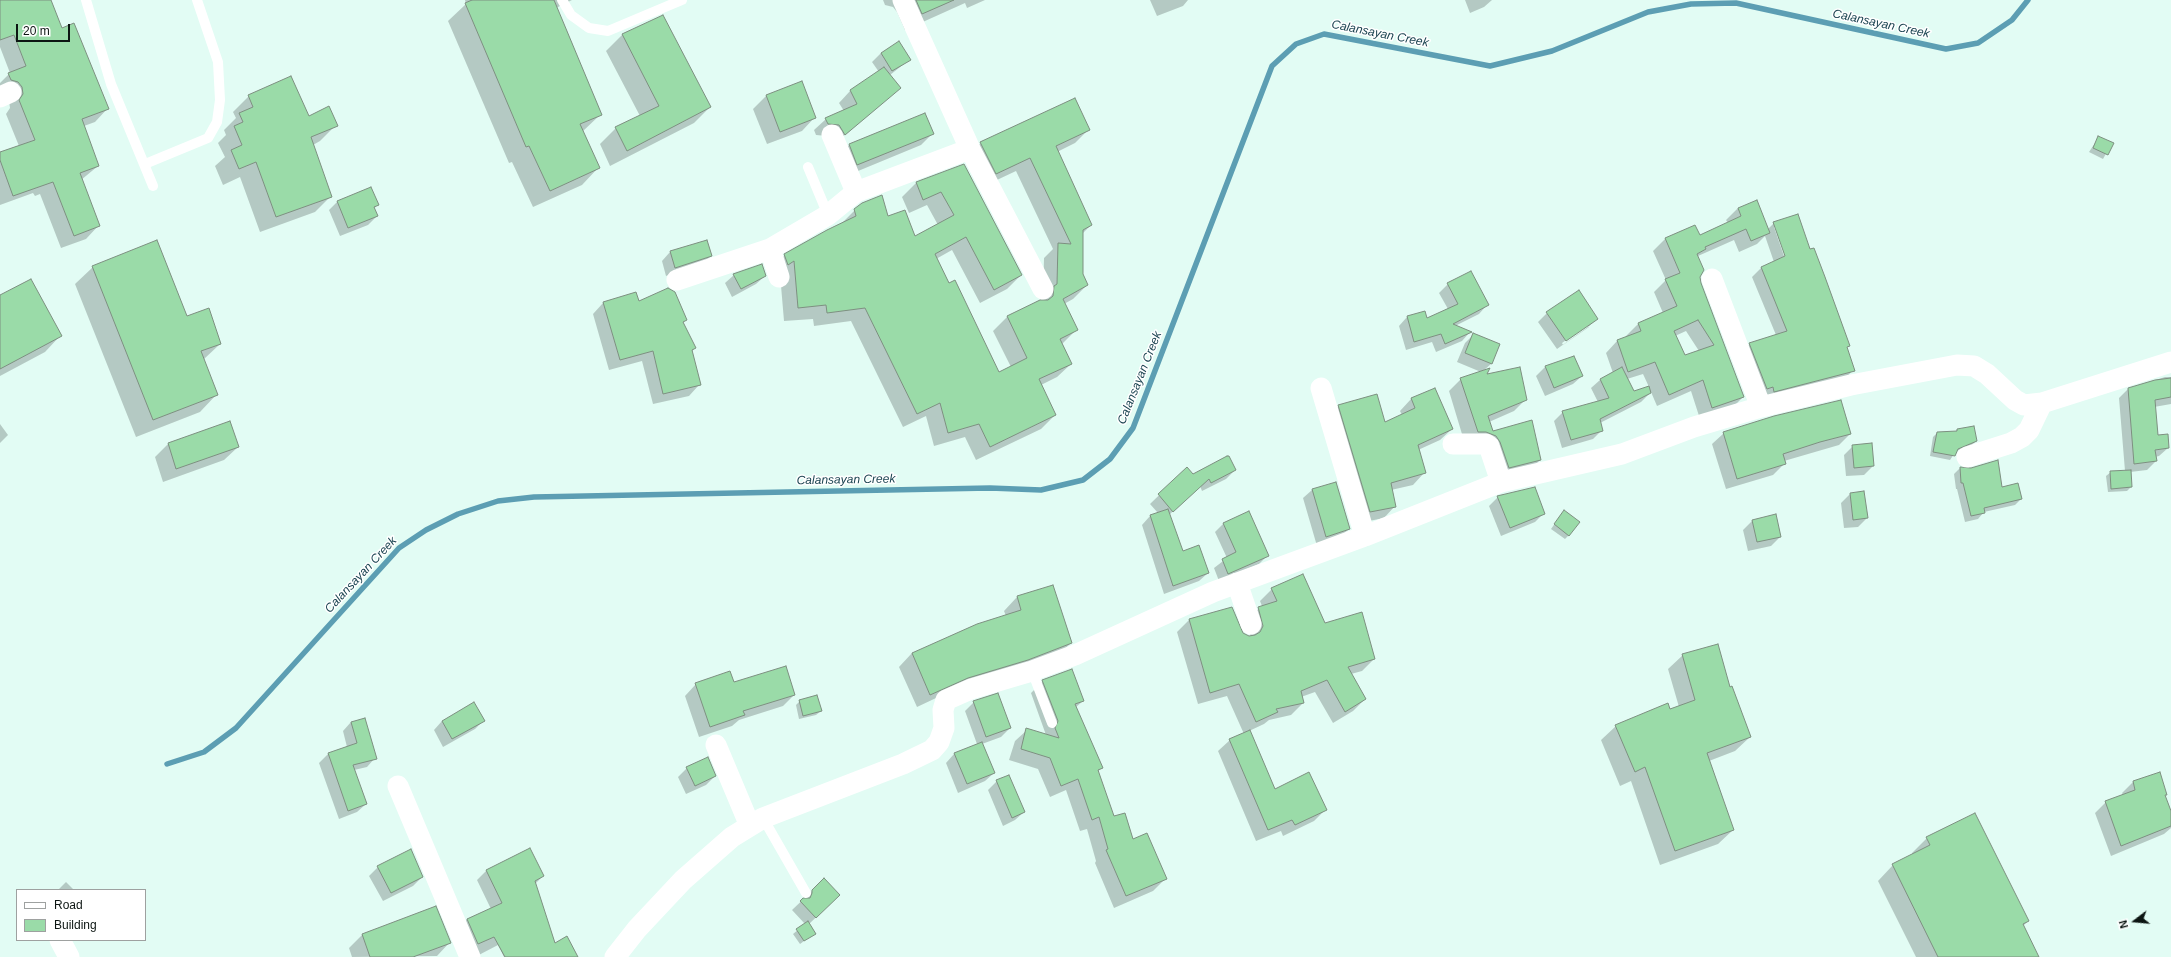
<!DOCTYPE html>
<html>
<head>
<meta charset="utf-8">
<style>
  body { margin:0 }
  #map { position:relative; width:2171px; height:957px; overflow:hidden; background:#e2fcf4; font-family:Arial,sans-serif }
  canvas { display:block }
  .legend { position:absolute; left:16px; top:889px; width:130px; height:52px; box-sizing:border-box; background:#fff; border:1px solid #9ea1a0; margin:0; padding:5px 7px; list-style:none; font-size:12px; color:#0c1512 }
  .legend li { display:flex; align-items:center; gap:8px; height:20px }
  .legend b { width:20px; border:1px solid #9ea1a0 }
  .north { position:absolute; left:2115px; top:901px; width:40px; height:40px; -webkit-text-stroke:3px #fff; paint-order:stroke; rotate:254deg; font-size:11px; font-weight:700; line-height:16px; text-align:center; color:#0c1512 }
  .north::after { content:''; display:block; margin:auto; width:14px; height:18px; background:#0c1512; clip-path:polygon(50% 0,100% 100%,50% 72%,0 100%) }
  .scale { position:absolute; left:16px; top:24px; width:54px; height:18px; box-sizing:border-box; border:2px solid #0c1512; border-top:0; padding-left:5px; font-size:12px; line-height:14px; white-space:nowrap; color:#0c1512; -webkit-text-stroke:3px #fff; paint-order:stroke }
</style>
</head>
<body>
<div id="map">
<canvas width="2171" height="957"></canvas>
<ul class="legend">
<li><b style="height:5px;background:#fff"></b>Road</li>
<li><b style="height:11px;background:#9adba8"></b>Building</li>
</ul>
<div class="north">N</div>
<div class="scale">20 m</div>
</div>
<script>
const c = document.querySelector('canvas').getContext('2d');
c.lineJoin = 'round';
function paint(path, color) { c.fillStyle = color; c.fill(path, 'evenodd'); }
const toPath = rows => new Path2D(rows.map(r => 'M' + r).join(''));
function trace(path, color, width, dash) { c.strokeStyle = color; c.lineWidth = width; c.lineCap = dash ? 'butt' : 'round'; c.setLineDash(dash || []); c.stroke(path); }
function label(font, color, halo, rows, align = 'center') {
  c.font = font + ' Arial,sans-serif'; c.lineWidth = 3; c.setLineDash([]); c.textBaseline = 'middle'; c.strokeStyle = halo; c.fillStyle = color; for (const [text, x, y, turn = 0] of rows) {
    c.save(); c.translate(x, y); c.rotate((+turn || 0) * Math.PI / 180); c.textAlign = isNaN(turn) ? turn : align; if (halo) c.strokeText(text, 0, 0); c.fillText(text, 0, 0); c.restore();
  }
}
paint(toPath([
  [0,0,50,0,61,29,108,108,95,122,84,126,98,166,81,180,99,225,86,239,61,248,40,194,35,196,33,193,0,205,0,153,19,146,6,114,10,108,9,101,0,94,0,83,10,73,0,47],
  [465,0,572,0,556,8,601,114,582,132,598,168,582,185,533,207,512,162,509,163,448,21,466,4],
  [883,0,985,0,967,8,965,3,905,30,897,12,893,7,885,5],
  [1150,0,1188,0,1183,6,1157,16],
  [1465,0,1492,0,1484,7,1470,13],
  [663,16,710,107,694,123,610,166,600,144,616,128,640,116,606,51,622,35],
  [899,42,909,60,890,75,900,88,833,145,827,136,816,135,814,130,826,119,844,111,839,103,850,91,879,72,872,62,881,53],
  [801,82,815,117,802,131,767,144,753,109,766,96],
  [249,96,336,125,320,141,313,145,331,196,315,212,260,232,240,177,223,185,215,166,225,157,218,143,226,135,224,130,236,118,233,112],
  [1089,129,1075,143,1057,152,1091,225,1082,234,1082,274,1087,285,1073,299,1064,304,1076,330,1061,345,1071,364,1057,377,1041,385,1055,415,1041,429,976,460,965,437,934,446,926,416,903,427,851,321,814,326,813,319,784,321,780,274,771,269,785,255,841,224,855,210,887,218,914,238,938,225,927,205,909,213,902,197,916,183,964,165,1021,275,1007,289,980,303,952,250,936,259,999,373,1011,367,993,331,1007,317,1043,298,1044,258,1053,249,1016,171,982,187,967,157,981,143],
  [932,134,921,145,846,176,838,156,849,145],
  [2099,137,2112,143,2103,159,2089,152],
  [338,201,377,205,374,209,377,216,368,225,340,236,329,210],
  [1738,208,1768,229,1774,223,1810,251,1849,345,1846,348,1853,370,1844,380,1764,401,1740,354,1750,344,1776,335,1752,277,1762,267,1774,262,1765,236,1757,244,1739,252,1734,240,1698,256,1700,284,1743,397,1731,409,1700,419,1691,391,1657,406,1651,392,1641,402,1600,423,1602,430,1593,439,1562,448,1554,421,1563,412,1598,402,1591,388,1600,380,1613,373,1606,353,1617,341,1627,338,1626,336,1638,324,1663,313,1654,292,1666,280,1653,251,1665,239,1695,226,1699,236,1728,223,1726,220],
  [1774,227,1776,227,1788,261,1786,262],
  [1686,331,1699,351,1684,356,1675,336],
  [1643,374,1649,387,1633,392,1627,379],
  [670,252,711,256,702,264,666,276,662,261],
  [93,267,186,317,220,344,203,360,217,394,200,412,136,437,75,284],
  [734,275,765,276,756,284,732,297,725,283],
  [1448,284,1487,305,1479,314,1455,326,1470,332,1462,341,1436,352,1432,342,1406,350,1399,326,1407,317,1426,319,1448,309,1439,293],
  [0,296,60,336,45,352,0,376],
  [638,302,686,319,683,323,695,348,692,351,699,385,689,396,653,404,642,361,609,370,593,314,603,303],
  [1547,313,1597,319,1588,327,1557,349,1538,322],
  [1589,324,1589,327,1563,345,1562,343],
  [1474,334,1499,344,1491,364,1483,371,1486,375,1526,399,1514,411,1489,422,1492,432,1540,460,1528,472,1497,479,1489,454,1465,444,1449,391,1461,379,1481,372,1457,362,1465,343],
  [1574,357,1582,376,1573,384,1545,396,1536,376,1545,367],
  [2165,377,2171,377,2171,404,2154,407,2158,436,2168,448,2159,456,2155,457,2156,461,2147,470,2130,472,2131,487,2127,491,2108,492,2106,476,2111,472,2125,471,2119,398,2128,389],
  [1434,389,1452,429,1440,440,1418,450,1424,473,1413,485,1391,490,1395,506,1384,518,1359,523,1328,417,1339,406,1384,423,1402,415,1400,411,1411,399],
  [229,422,238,447,224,460,163,482,155,457,168,444],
  [0,424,8,435,0,443],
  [1957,430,1976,441,1972,445,1956,451,1950,460,1930,456,1933,437,1937,433,1955,432],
  [1724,433,1850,434,1839,445,1784,461,1785,463,1773,475,1726,489,1712,444],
  [1853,446,1873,466,1864,475,1846,476,1844,455],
  [1187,468,1193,475,1235,470,1226,479,1202,491,1200,486,1169,515,1182,553,1208,573,1199,581,1164,594,1142,525,1150,516,1158,513,1150,504],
  [1960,468,2002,488,2021,499,2015,505,1984,512,1978,519,1965,522,1957,489,1956,489,1954,474],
  [1336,483,1349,529,1340,537,1317,546,1303,498,1312,490],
  [1850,494,1867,518,1858,527,1844,528,1841,503],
  [1498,497,1544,513,1535,522,1501,536,1489,506],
  [1560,516,1569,535,1565,539,1551,529],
  [1775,516,1780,537,1771,546,1748,551,1743,530,1752,521],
  [1223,524,1267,556,1259,564,1219,581,1214,568,1227,558,1215,532],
  [1272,589,1374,659,1362,671,1351,674,1365,699,1353,711,1333,723,1315,692,1301,697,1303,703,1291,715,1269,720,1264,724,1249,731,1275,790,1326,809,1314,821,1283,836,1281,831,1256,841,1218,751,1230,740,1244,734,1227,696,1198,704,1177,632,1189,620,1232,608,1242,633,1251,637,1246,620,1262,606,1260,601],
  [1017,597,1071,643,1057,656,953,690,917,707,899,667,912,653,1006,616,1004,611],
  [1683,655,1729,688,1750,737,1735,751,1709,761,1733,830,1718,844,1660,865,1631,781,1620,786,1601,740,1616,726,1679,707,1668,669],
  [1043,681,1083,701,1076,707,1102,768,1097,772,1113,817,1165,879,1153,891,1114,908,1095,863,1096,861,1087,829,1080,831,1066,790,1050,797,1038,769,1009,760,1015,741,1027,730,1046,735,1031,693],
  [733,683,794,695,783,706,739,720,732,726,699,737,685,696,696,684],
  [800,701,821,711,816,715,799,719,796,705],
  [974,702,1010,728,1001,737,982,744,994,773,985,781,958,793,946,763,954,754,977,744,965,711],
  [484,720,475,729,443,747,434,730,442,721],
  [351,722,375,758,367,767,354,770,366,804,357,812,339,819,319,763,328,754,347,747,343,731],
  [687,768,715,776,706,785,686,794,678,777],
  [2159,774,2164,796,2171,813,2171,828,2164,834,2111,856,2095,813,2106,802,2123,795,2122,793,2133,782],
  [997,781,1024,812,1015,820,1003,826,988,790],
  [1927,838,2028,921,2023,926,2037,957,1916,957,1878,881,1893,865,1912,855,1912,853],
  [378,867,422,877,413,886,383,901,369,876],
  [487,870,543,876,535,884,554,944,575,957,504,957,498,945,475,957,458,929,467,919,491,909,477,880],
  [66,882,74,890,58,890],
  [812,891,830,904,809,924,815,933,800,944,793,934,805,924,792,910],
  [435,908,450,942,437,956,352,957,349,948,362,935]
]), '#0003');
trace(toPath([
  [167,764,204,752,236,728,399,548,426,530,458,514,498,501,534,497,990,488,1041,490,1083,480,1110,459,1133,428,1272,66,1296,44,1324,34,1490,66,1552,51,1648,12,1691,4,1736,3,1946,49,1978,43,2012,20,2028,0]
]), '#5c9eb3', 5.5);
const building = toPath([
  [0,0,51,0,62,28,74,23,109,109,82,119,99,166,80,173,100,226,74,236,53,182,13,196,0,160,0,152,35,140,19,100,23,94,22,87,18,82,11,80,8,73,26,66,14,35,0,40,0,0],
  [472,0,554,0,602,115,580,124,600,168,550,191,529,146,526,147,465,3,472,0],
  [916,0,954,0,922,14,916,0],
  [663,15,711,107,627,151,615,127,659,106,622,34,663,15],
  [899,41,911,60,892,71,881,53,899,41],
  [884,67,901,88,845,135,839,125,828,124,825,118,857,104,850,90,884,67],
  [291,76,309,116,329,106,338,126,311,137,332,197,276,217,256,162,239,169,231,150,242,145,234,126,243,122,239,113,253,107,248,95,291,76],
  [802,81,816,118,780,132,766,95,802,81],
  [1075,98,1090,130,1056,146,1092,225,1083,230,1083,274,1088,285,1063,299,1078,330,1060,339,1072,364,1039,379,1056,415,990,447,979,424,948,433,940,403,917,414,865,308,827,313,826,305,798,308,794,261,788,265,784,254,827,230,856,216,854,209,862,203,882,195,888,216,905,210,915,236,954,215,941,192,923,200,916,182,964,164,1022,275,994,290,966,237,935,254,949,283,955,280,999,372,1027,358,1007,316,1040,300,1048,300,1053,296,1054,286,1057,284,1058,243,1071,244,1030,158,996,174,980,142,1075,98],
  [925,113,934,134,857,165,849,144,925,113],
  [2098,136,2114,143,2108,155,2093,148,2098,136],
  [371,187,379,205,374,207,378,216,348,228,337,201,371,187],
  [1757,200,1770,233,1751,241,1746,229,1705,247,1706,249,1697,254,1704,270,1700,277,1701,283,1744,397,1712,408,1703,380,1669,395,1655,362,1628,372,1617,340,1641,331,1638,323,1677,306,1665,279,1680,273,1665,238,1695,225,1700,235,1741,216,1738,208,1757,200],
  [1698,320,1714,345,1685,355,1674,331,1698,320],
  [1798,214,1810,249,1814,248,1825,277,1850,346,1847,347,1855,371,1774,392,1773,387,1767,389,1749,343,1787,331,1761,267,1785,256,1773,222,1798,214],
  [157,240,187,316,209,308,221,344,201,351,218,395,153,420,92,266,157,240],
  [707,240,712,256,675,268,670,251,707,240],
  [762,264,766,276,741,289,733,274,762,264],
  [1471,271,1489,305,1453,324,1472,332,1445,344,1441,334,1414,342,1407,316,1425,311,1427,318,1458,304,1447,283,1471,271],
  [31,279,62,336,0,369,0,295,31,279],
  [668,288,675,292,687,320,683,322,696,348,692,350,701,385,663,394,653,351,620,360,603,302,636,292,639,301,668,288],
  [1579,290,1598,319,1566,341,1546,312,1579,290],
  [1473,333,1500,344,1492,364,1465,353,1473,333],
  [1574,356,1583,376,1554,388,1545,366,1574,356],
  [1520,367,1527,400,1488,416,1493,431,1532,420,1541,460,1509,468,1500,442,1496,436,1486,432,1478,432,1460,378,1490,368,1487,374,1520,367],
  [1622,367,1634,391,1649,386,1651,393,1600,419,1603,431,1571,440,1562,411,1609,398,1600,379,1622,367],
  [2171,378,2171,397,2155,400,2158,435,2168,434,2169,448,2155,450,2157,461,2134,464,2128,388,2155,380,2171,378],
  [1435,388,1453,429,1418,445,1426,473,1391,483,1396,507,1370,512,1338,405,1377,394,1385,422,1415,408,1411,398,1435,388],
  [1841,400,1851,434,1820,442,1783,454,1786,464,1737,479,1723,432,1774,416,1841,400],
  [230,421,239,447,176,469,168,443,230,421],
  [1974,426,1977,441,1958,449,1955,456,1933,452,1937,432,1957,431,1957,429,1974,426],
  [1872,443,1874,466,1854,468,1852,445,1872,443],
  [1227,456,1229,456,1236,470,1211,483,1209,479,1173,512,1158,494,1187,467,1193,474,1227,456],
  [1998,460,2002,487,2018,483,2022,499,1984,508,1985,513,1971,516,1963,483,1961,483,1960,467,1971,468,1998,460],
  [2131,470,2132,487,2111,489,2110,471,2131,470],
  [1336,482,1350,529,1326,537,1312,489,1336,482],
  [1535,487,1545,514,1510,528,1497,496,1535,487],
  [1864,491,1868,518,1853,520,1850,493,1864,491],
  [1168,509,1183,551,1199,545,1209,573,1173,586,1150,515,1168,509],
  [1564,510,1580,522,1569,536,1554,524,1564,510],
  [1249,511,1269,556,1228,574,1222,559,1236,552,1223,523,1249,511],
  [1776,514,1781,537,1757,542,1752,520,1776,514],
  [1303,574,1325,623,1362,612,1375,659,1348,667,1366,699,1345,712,1327,680,1301,691,1304,703,1276,709,1278,712,1256,722,1239,684,1210,693,1189,619,1232,607,1243,633,1249,636,1255,635,1260,632,1263,626,1258,607,1277,601,1271,588,1303,574],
  [1053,585,1072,643,1028,660,968,678,930,695,912,653,977,624,1021,610,1017,596,1053,585],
  [1718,644,1730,687,1732,686,1751,737,1707,753,1734,830,1675,851,1645,767,1635,772,1615,725,1668,703,1670,709,1695,700,1682,654,1718,644],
  [786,666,795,695,743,711,745,715,710,727,695,683,730,671,734,682,786,666],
  [1072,669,1084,701,1075,704,1103,768,1098,770,1114,816,1125,813,1133,839,1147,833,1167,879,1126,896,1106,850,1108,849,1099,817,1092,820,1078,779,1061,786,1050,758,1021,749,1026,728,1059,738,1055,728,1058,721,1042,680,1072,669],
  [998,693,1011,728,986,737,973,701,998,693],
  [817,695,822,711,803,716,799,700,817,695],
  [474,702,485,721,452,739,442,721,474,702],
  [365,718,377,759,353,765,367,804,348,811,328,753,357,743,351,722,365,718],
  [1250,730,1275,789,1309,772,1327,810,1295,825,1292,820,1268,830,1229,739,1250,730],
  [982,742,995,773,967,784,954,753,982,742],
  [708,757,716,776,695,786,686,767,708,757],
  [2160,772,2167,795,2165,795,2171,811,2171,826,2121,846,2105,801,2135,790,2133,781,2160,772],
  [1009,775,1025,812,1012,818,996,780,1009,775],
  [1975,813,2029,921,2023,924,2039,957,1938,957,1892,864,1930,845,1926,837,1975,813],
  [530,848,544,876,535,881,555,943,567,936,578,957,505,957,494,937,478,944,467,919,502,903,486,870,530,848],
  [411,849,423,877,391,893,377,866,411,849],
  [824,878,840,895,816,918,800,901,803,898,810,898,812,893,812,890,824,878],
  [436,906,451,943,413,957,370,957,362,934,436,906],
  [808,921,816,934,804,941,796,929,808,921]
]);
paint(building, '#9adba8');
trace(building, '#7d8f80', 1);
trace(toPath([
  [86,0,111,84,153,186],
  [562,0,571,15,589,28,608,31,682,0],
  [145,164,208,138,217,122,220,100,218,62,197,0],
  [808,167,828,215],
  [1032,671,1052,723],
  [763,818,806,893]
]), '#fff', 10);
trace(toPath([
  [903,0,970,149,1043,289],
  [0,97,11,92],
  [832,135,856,192],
  [770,249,779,277],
  [1712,279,1761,407],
  [677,280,770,249,828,215,856,192,970,149],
  [1321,388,1365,536],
  [1453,444,1486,444,1489,446,1501,482],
  [1967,457,2011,443,2022,437,2029,430,2042,403],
  [1237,583,1251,624],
  [716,745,750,826],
  [398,786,470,957],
  [60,940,69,957],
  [615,957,637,929,683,880,732,837,763,818,903,764,932,750,939,742,944,728,943,710,946,700,971,689,1032,671,1075,655,1213,592,1365,536,1501,482,1622,454,1694,427,1761,407,1851,385,1957,365,1974,366,1987,374,2015,400,2024,405,2042,403,2171,362]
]), '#fff', 21);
label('italic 12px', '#1b4451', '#fff', [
  ["Calansayan Creek",1881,24,12],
  ["Calansayan Creek",1380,34,11],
  ["Calansayan Creek",1140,378,-68],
  ["Calansayan Creek",846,480,-1],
  ["Calansayan Creek",361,575,-47]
]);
</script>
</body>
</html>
